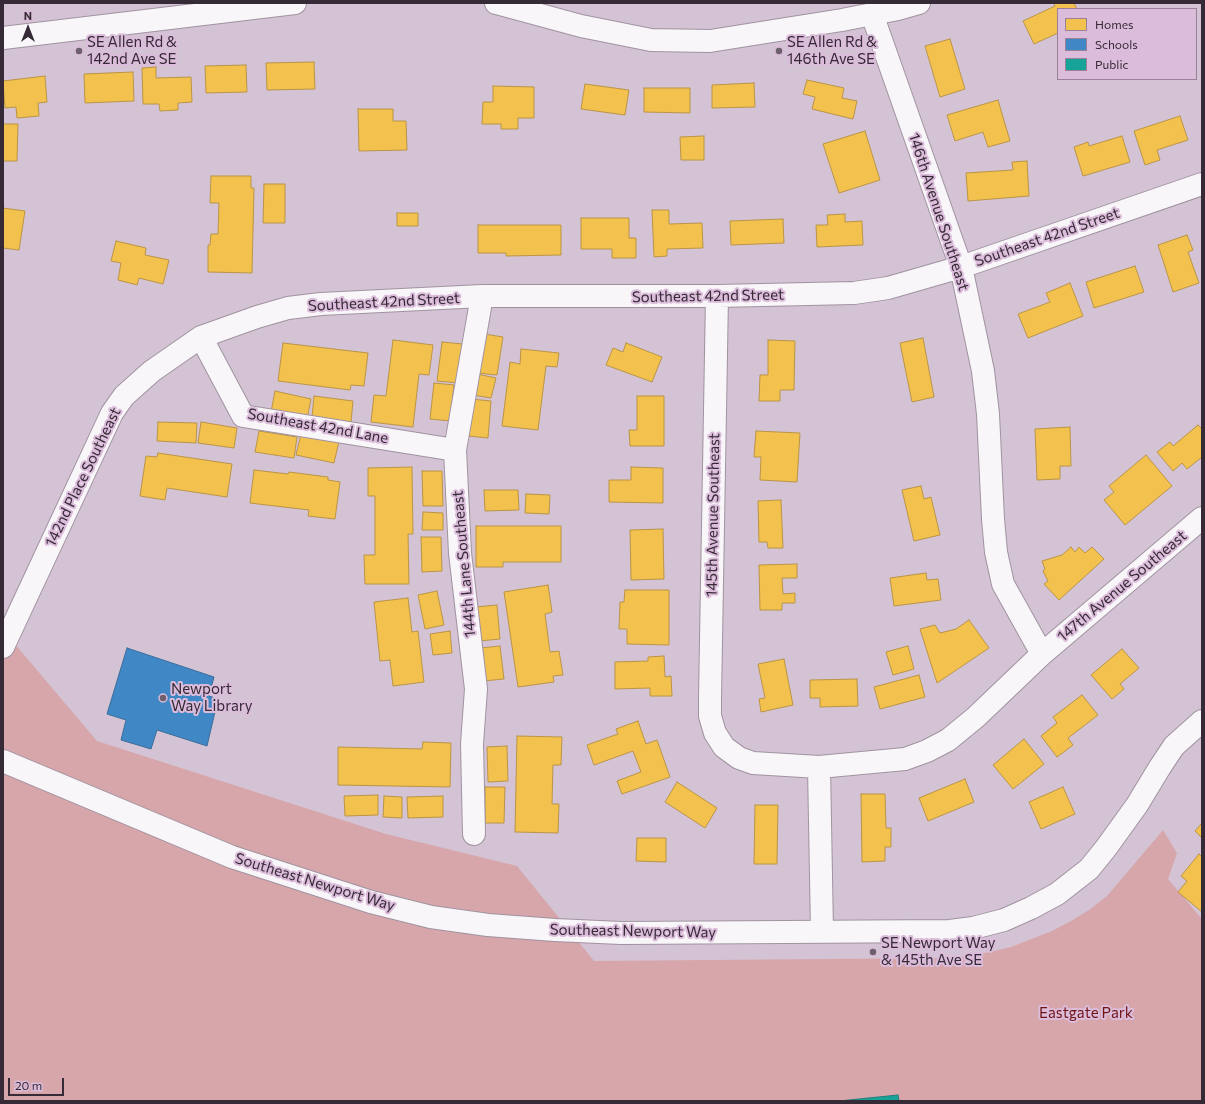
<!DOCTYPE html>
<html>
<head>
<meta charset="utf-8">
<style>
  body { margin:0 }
  #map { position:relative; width:1205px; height:1104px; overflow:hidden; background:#d4c3d4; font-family:Commissioner,sans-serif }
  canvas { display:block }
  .frame { position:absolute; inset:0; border:4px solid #362a36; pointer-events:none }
  .legend { position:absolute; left:1057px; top:8px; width:140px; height:72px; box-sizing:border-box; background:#dbbcda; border:1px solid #998298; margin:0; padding:5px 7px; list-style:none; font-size:12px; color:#362a36 }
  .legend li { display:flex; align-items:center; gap:8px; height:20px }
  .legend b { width:20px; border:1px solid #998298 }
  .north { position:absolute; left:8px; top:8px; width:40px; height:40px; -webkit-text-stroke:3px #dbbcda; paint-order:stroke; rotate:0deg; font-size:11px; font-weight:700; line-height:16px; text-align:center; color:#362a36 }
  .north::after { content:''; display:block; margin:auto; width:14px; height:18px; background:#362a36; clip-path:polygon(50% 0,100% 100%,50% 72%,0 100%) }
  .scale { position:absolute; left:8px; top:1078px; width:56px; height:18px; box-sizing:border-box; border:2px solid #362a36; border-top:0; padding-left:5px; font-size:12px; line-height:14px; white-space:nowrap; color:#362a36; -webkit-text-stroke:3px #dbbcda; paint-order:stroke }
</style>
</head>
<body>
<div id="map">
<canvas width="1205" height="1104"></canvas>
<div class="frame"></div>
<ul class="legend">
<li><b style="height:11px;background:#f2c14e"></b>Homes</li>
<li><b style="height:11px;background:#3f88c5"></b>Schools</li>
<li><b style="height:11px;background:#17a398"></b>Public</li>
</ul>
<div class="north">N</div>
<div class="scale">20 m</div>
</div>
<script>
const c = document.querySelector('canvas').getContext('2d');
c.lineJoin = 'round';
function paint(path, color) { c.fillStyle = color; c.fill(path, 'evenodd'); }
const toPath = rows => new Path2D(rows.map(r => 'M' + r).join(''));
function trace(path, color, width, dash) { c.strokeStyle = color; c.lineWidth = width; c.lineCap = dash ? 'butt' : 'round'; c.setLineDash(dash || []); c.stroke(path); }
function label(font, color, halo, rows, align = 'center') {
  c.font = font + ' Commissioner,sans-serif'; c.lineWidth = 4; c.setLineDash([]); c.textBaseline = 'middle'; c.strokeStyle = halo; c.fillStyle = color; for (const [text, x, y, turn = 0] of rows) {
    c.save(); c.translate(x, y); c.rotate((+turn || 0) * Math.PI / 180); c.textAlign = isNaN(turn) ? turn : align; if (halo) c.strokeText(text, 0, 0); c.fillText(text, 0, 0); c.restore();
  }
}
paint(toPath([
  [3,630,97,741,386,834,517,866,594,961,943,958,965,956,990,952,1011,947,1052,931,1071,921,1089,910,1107,896,1163,830,1177,853,1168,879,1202,919,1202,1101,3,1101]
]), '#d6a6aa');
const homes = toPath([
  [1054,3,1074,3,1077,9,1058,9,1058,33,1034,44,1023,21,1055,6,1054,3],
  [950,39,965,89,940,97,925,46,950,39],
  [314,62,315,89,267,90,266,63,314,62],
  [246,65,247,92,206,93,205,66,246,65],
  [156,67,156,78,191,77,192,102,178,103,178,110,160,111,159,104,143,104,142,68,156,67],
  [133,72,134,101,85,103,84,74,133,72],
  [45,76,47,102,38,103,39,116,17,118,16,107,5,108,3,81,45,76],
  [807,80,844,88,842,98,857,101,853,119,812,109,815,97,803,94,807,80],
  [754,83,755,107,712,108,712,85,754,83],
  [585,84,629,90,625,115,581,109,585,84],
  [493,86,534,87,534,118,518,118,518,129,501,129,501,124,482,124,483,102,493,102,493,86],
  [644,88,690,88,690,113,644,112,644,88],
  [998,100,1010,141,988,147,983,132,955,141,947,115,998,100],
  [358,109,393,109,393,121,406,121,407,150,359,151,358,109],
  [1180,116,1188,140,1157,150,1160,160,1145,165,1134,131,1180,116],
  [3,124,18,124,17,161,3,161,3,124],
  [865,131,880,180,839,193,823,144,865,131],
  [704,136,704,160,681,160,680,137,704,136],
  [1122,136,1130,162,1083,176,1074,147,1088,142,1089,146,1122,136],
  [1027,161,1029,196,968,201,966,173,1013,170,1012,162,1027,161],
  [211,176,251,176,251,188,254,188,252,273,208,272,208,245,210,245,211,234,218,234,219,203,210,203,211,176],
  [264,184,285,184,285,223,263,223,264,184],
  [3,208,25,211,19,250,3,248,3,208],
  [652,210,669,210,669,224,702,223,703,248,667,249,667,256,654,257,652,210],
  [397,213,418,213,418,226,397,226,397,213],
  [845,214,845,222,862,221,863,245,817,247,816,225,828,225,827,215,845,214],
  [581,218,629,218,629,238,636,238,636,258,612,258,612,249,581,249,581,218],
  [783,219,784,243,731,245,730,221,783,219],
  [478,225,561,225,561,255,506,256,506,253,478,253,478,225],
  [1187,235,1193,250,1188,252,1199,283,1173,292,1158,245,1187,235],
  [116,241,146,248,145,255,169,260,163,284,139,278,137,285,118,280,121,263,111,261,116,241],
  [1135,266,1144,292,1094,308,1086,282,1135,266],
  [1070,283,1083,316,1028,338,1018,314,1050,302,1046,293,1070,283],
  [484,334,503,337,497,375,478,373,484,334],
  [923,338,934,397,912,402,900,343,923,338],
  [393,340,433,345,429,375,419,374,413,427,371,422,374,395,386,396,393,340],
  [768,340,795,341,794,390,780,390,780,401,759,401,760,375,768,375,768,340],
  [442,342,463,344,459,383,437,381,442,342],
  [283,343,368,353,364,386,351,385,350,390,278,381,283,343],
  [626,343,662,357,652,382,606,365,613,348,623,352,626,343],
  [521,349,559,353,557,367,546,366,538,430,502,426,510,362,520,364,521,349],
  [477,374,496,378,491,398,473,395,477,374],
  [434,383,454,385,450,421,430,419,434,383],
  [275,391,311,399,307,419,271,412,275,391],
  [314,396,353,401,351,422,312,417,314,396],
  [637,396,664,396,664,446,630,446,629,430,637,430,637,396],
  [471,399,491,401,488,438,468,436,471,399],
  [158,422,197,423,196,443,157,441,158,422],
  [201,422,237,428,234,448,198,443,201,422],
  [1198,425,1202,429,1202,457,1187,469,1182,463,1173,471,1157,452,1170,442,1173,446,1198,425],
  [1070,427,1071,466,1060,466,1060,479,1037,480,1035,429,1070,427],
  [259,431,297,437,294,458,255,452,259,431],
  [756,431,800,433,797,482,760,480,761,457,754,457,756,431],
  [301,434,339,441,334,463,296,455,301,434],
  [158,453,232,464,227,497,167,488,165,500,140,496,146,456,157,457,158,453],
  [1146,455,1172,486,1125,525,1104,500,1114,492,1109,486,1146,455],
  [412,467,413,534,408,534,409,584,365,584,364,555,375,555,375,496,368,496,368,468,412,467],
  [631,467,663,468,663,503,609,502,609,480,631,480,631,467],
  [254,470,288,474,289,472,328,477,328,480,340,482,335,519,308,516,309,510,250,503,254,470],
  [422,471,442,471,443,506,423,506,422,471],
  [921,486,924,499,931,497,940,535,914,541,902,490,921,486],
  [484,490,518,490,519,510,485,511,484,490],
  [526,494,550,495,549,514,525,513,526,494],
  [781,500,783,548,768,548,767,542,759,542,758,501,781,500],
  [423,512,443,513,443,530,422,530,423,512],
  [476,526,561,526,561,562,503,562,503,567,476,567,476,526],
  [663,529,664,579,631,580,630,530,663,529],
  [421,537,441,537,442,571,422,572,421,537],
  [1071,547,1075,552,1079,547,1085,553,1092,547,1104,559,1059,600,1044,584,1048,581,1043,571,1045,569,1042,561,1062,555,1071,547],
  [797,564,797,578,782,578,783,594,795,593,795,603,782,603,782,610,760,610,759,565,797,564],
  [926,573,927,580,938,579,941,600,894,606,890,578,926,573],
  [548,585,552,612,545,614,550,652,559,651,563,675,553,676,554,682,518,687,504,592,548,585],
  [625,590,669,590,669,645,627,644,627,629,619,629,620,602,624,602,625,590],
  [437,591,444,625,425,629,418,595,437,591],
  [408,598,412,632,418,631,424,682,393,686,390,660,380,661,374,602,408,598],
  [497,605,500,639,479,641,476,607,497,605],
  [969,620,989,648,937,683,920,629,935,625,940,633,956,629,969,620],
  [450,631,452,653,433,655,430,634,450,631],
  [500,646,504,679,483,681,480,648,500,646],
  [908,646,914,669,893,675,886,652,908,646],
  [1122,649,1139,668,1120,684,1124,689,1112,699,1091,675,1122,649],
  [664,656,665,677,671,676,672,696,650,696,650,688,615,689,615,662,648,661,648,657,664,656],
  [784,659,793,705,761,712,759,699,765,698,758,664,784,659],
  [919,675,925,697,880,709,874,687,919,675],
  [857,679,858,706,820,707,820,698,810,698,810,680,857,679],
  [1082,695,1098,715,1068,738,1073,745,1057,757,1041,736,1057,723,1053,717,1082,695],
  [638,721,646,744,657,740,670,777,622,794,617,781,641,772,633,751,594,765,587,745,618,734,616,729,638,721],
  [517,736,562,737,561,765,553,765,552,804,559,804,558,833,515,832,517,736],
  [1024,739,1044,764,1013,789,993,765,1024,739],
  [423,742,451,743,450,787,338,785,338,747,422,749,423,742],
  [507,746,508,781,488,782,487,747,507,746],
  [965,779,974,802,928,821,919,798,965,779],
  [677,782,717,808,705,828,665,802,677,782],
  [485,787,505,787,504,823,485,823,485,787],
  [1063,787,1075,814,1041,829,1029,802,1063,787],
  [861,794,885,794,886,828,891,828,891,847,885,847,885,861,862,862,861,794],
  [378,795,378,815,345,816,344,796,378,795],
  [384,796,402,797,402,818,383,817,384,796],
  [443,796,443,817,408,818,407,797,443,796],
  [755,805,778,805,777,864,754,864,755,805],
  [1202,823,1202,838,1195,831,1202,823],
  [637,838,666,838,666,862,636,861,637,838],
  [1199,854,1202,857,1202,912,1178,892,1187,881,1181,876,1199,854]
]);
paint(homes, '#f2c14e');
trace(homes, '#ba9447', 1);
const schools = toPath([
  [127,648,214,677,209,696,218,699,207,746,157,730,151,749,121,740,126,720,107,714,127,648]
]);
paint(schools, '#3f88c5');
trace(schools, '#3c6c9a', 1);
const public = toPath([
  [898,1095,899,1101,839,1101,898,1095]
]);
paint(public, '#17a398');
trace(public, '#207f7b', 1);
const minor = toPath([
  [872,14,961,267,983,371,988,414,993,519,996,552,1003,584,1042,654],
  [717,296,710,698,710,716,715,733,724,747,739,758,753,763,819,767,905,759,927,751,948,740,976,717,1042,654,1202,518],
  [201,337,243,416,455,450],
  [3,647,112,413,124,396,152,371,201,337,257,317,288,308,321,304,482,296,717,296,854,293,888,288,961,267,1202,184],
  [819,767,822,931],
  [474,834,472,744,476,689,460,553,455,450,482,296]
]);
const tertiary = toPath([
  [496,3,581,26,651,40,710,41,842,20,898,9,919,3],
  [3,38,295,3]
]);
const secondary = toPath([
  [3,761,232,857,371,902,431,917,488,925,555,930,621,933,950,931,973,928,1004,920,1031,908,1057,894,1089,869,1106,848,1137,805,1160,767,1174,746,1202,721]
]);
trace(minor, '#a093a0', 24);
trace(tertiary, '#a093a0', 24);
trace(secondary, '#a093a0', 24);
trace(minor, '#f9f6f9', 22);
trace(tertiary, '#f9f6f9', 22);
trace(secondary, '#f9f6f9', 22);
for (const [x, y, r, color] of [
  [79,51,4,"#6d606d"],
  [779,51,4,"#6d606d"],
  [163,698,4,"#6d606d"],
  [873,952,4,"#6d606d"]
]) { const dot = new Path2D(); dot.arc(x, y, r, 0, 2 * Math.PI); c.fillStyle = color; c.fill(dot); trace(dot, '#dbbcda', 1.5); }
label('15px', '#362a36', '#dbbcda', [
  ["SE Allen Rd &",87,42],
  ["142nd Ave SE",87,59],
  ["SE Allen Rd &",787,42],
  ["146th Ave SE",787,59],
  ["Newport",171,689],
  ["Way Library",171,706],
  ["SE Newport Way",881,943],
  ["& 145th Ave SE",881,960]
], 'left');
label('15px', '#362a36', '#dbbcda', [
  ["146th Avenue Southeast",939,212,72],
  ["Southeast 42nd Street",1047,237,-19],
  ["Southeast 42nd Street",708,296,-1],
  ["Southeast 42nd Street",384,302,-3],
  ["Southeast 42nd Lane",318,426,10],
  ["142nd Place Southeast",83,477,-64],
  ["145th Avenue Southeast",713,515,-89],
  ["144th Lane Southeast",464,564,-95],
  ["147th Avenue Southeast",1122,586,-40],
  ["Southeast Newport Way",315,882,17],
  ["Southeast Newport Way",633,931,1]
]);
label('15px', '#701313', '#dbbcda', [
  ["Eastgate Park",1086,1013]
]);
</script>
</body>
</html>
